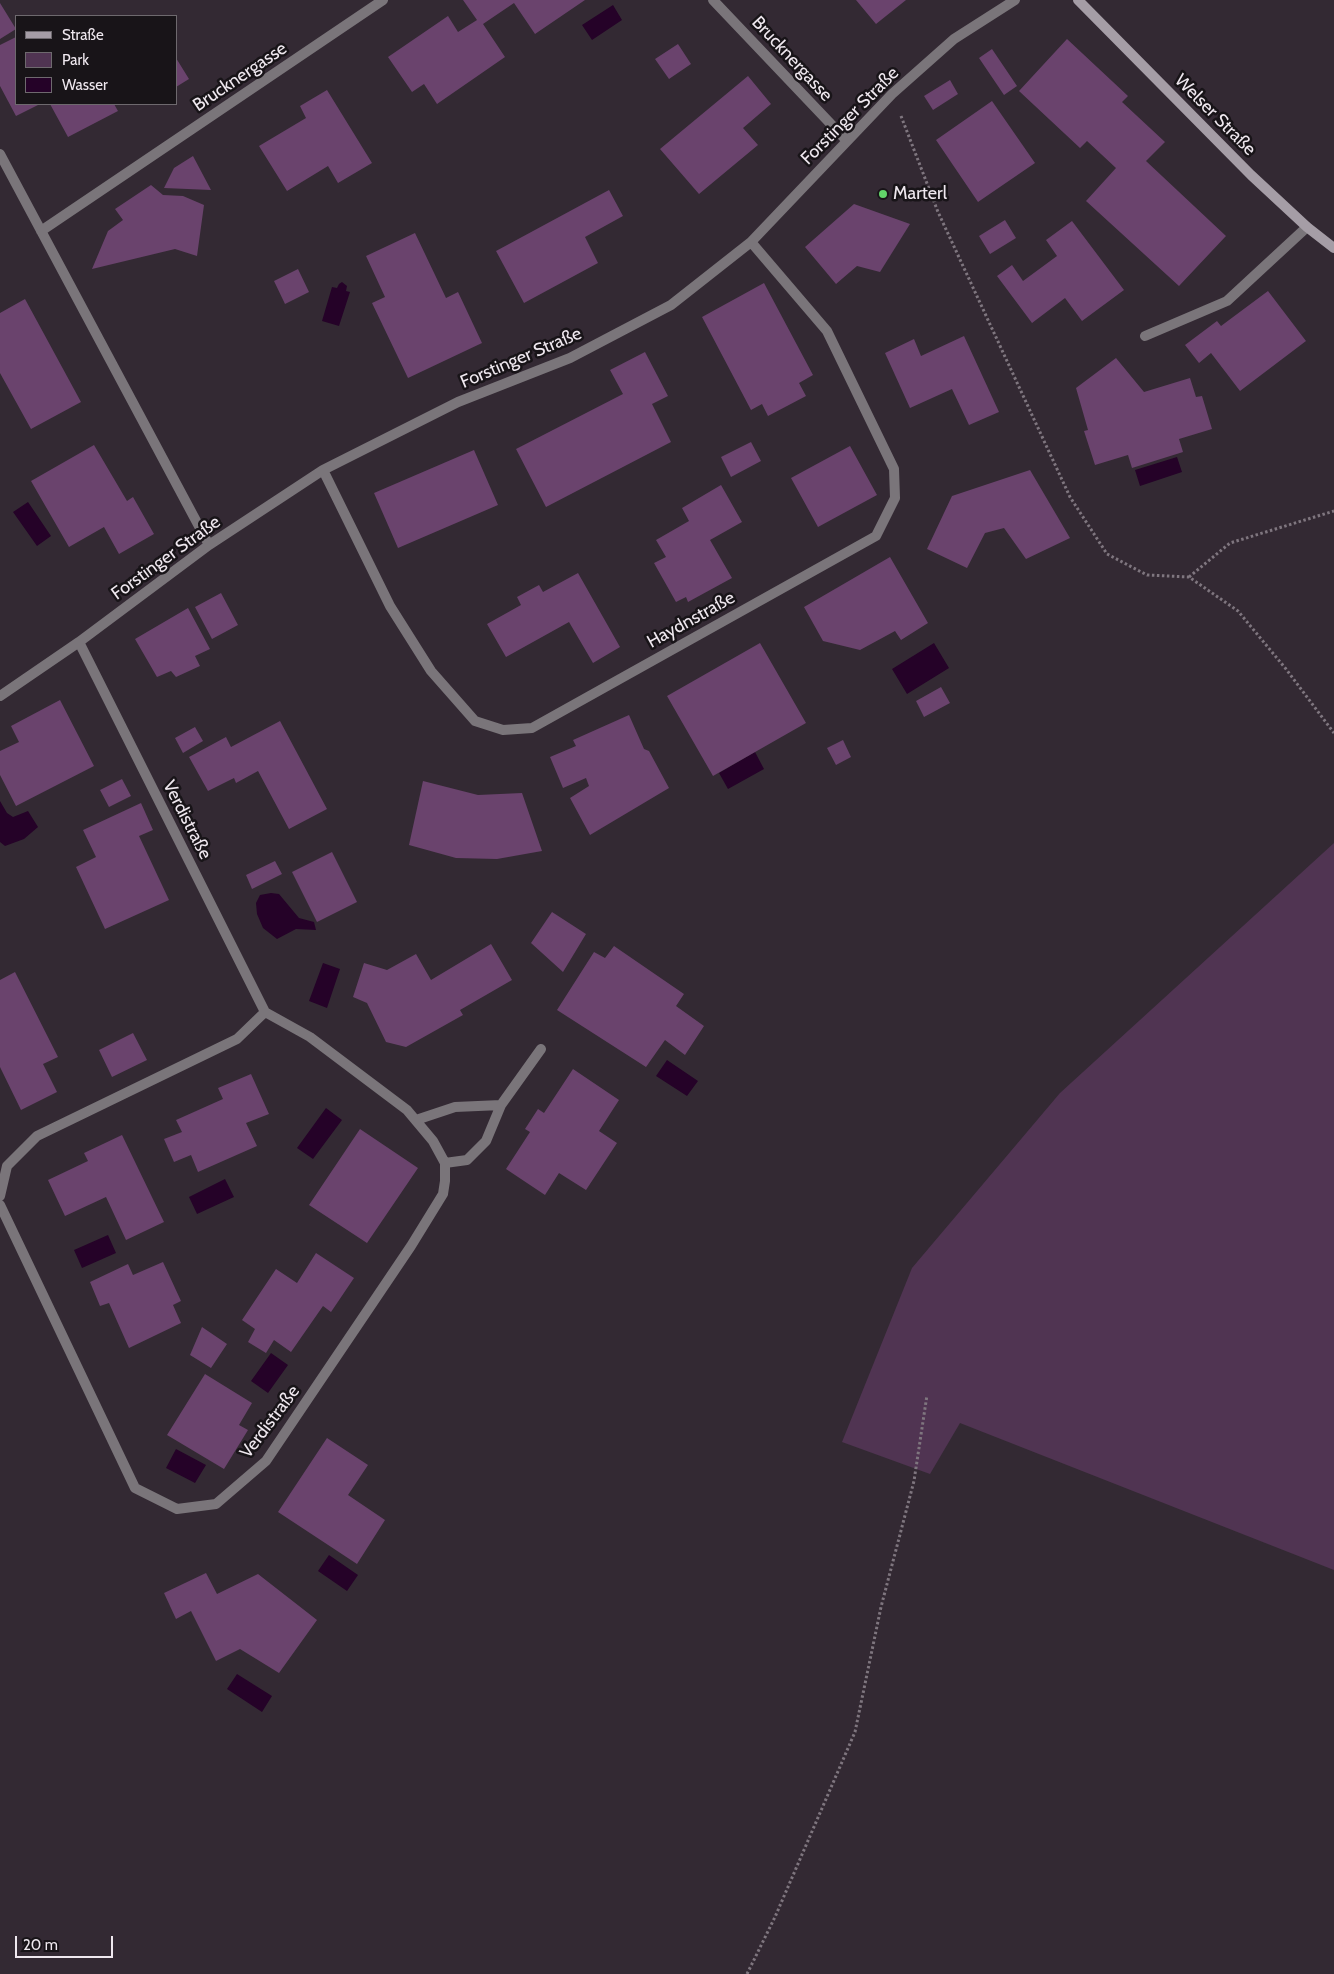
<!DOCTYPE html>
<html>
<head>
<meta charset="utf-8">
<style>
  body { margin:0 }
  #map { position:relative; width:1334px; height:1974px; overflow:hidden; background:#332933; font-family:Cabin,sans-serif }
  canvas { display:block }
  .legend { position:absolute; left:15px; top:15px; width:162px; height:90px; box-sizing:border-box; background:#181418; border:1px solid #6e696e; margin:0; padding:6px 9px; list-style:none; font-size:15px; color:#efe8ef }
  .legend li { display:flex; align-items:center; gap:10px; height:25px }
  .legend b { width:25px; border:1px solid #6e696e }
  .scale { position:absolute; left:15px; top:1936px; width:98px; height:22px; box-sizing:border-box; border:2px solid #efe8ef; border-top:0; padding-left:6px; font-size:15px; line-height:18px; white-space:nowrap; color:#efe8ef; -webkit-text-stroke:4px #181418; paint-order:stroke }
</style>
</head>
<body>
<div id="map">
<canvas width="1334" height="1974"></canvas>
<ul class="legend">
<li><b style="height:6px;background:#a59da6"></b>Straße</li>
<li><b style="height:14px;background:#503452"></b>Park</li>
<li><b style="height:14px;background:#250228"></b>Wasser</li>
</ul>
<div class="scale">20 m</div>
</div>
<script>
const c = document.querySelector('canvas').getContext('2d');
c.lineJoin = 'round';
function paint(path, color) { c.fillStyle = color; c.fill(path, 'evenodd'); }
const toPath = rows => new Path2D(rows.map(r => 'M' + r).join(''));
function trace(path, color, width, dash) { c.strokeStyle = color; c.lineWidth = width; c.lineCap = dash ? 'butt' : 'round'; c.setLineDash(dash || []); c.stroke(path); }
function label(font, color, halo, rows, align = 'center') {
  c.font = font + ' Cabin,sans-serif'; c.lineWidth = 5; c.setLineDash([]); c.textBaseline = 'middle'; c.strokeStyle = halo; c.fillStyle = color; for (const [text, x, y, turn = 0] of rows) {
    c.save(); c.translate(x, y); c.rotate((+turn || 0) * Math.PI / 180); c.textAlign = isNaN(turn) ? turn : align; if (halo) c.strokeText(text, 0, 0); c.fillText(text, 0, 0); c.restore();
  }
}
paint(toPath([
  [1334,843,1334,1570,960,1423,930,1474,842,1442,912,1268,1060,1093]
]), '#503452');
paint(toPath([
  [613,5,622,20,592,40,582,25],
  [342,282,347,286,346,291,350,292,339,326,322,321,332,287,337,288,339,284],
  [1177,457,1182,472,1140,486,1135,470],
  [28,502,51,536,37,546,13,512],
  [934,643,949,668,907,694,892,669],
  [755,752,764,769,728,789,719,773],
  [0,801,7,813,13,817,28,811,38,827,24,839,5,846,0,842],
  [271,893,279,894,299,918,314,922,316,930,296,929,277,939,263,928,257,914,256,903,260,895],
  [323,963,340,969,327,1008,309,1001],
  [667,1060,698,1081,687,1096,656,1076],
  [326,1108,342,1120,313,1159,297,1148],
  [225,1179,234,1197,197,1214,189,1197],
  [108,1235,116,1253,82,1268,74,1250],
  [271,1353,288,1365,268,1393,251,1381],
  [176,1449,206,1465,195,1483,166,1468],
  [329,1555,358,1575,347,1591,318,1571],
  [237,1674,272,1696,262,1712,227,1689]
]), '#250228');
paint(toPath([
  [463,0,585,0,535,34,514,3,483,24,505,57,437,104,424,84,412,92,388,57,448,16,458,32,477,20],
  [856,0,906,0,876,24],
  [0,3,16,29,0,39],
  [16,37,16,104,40,104,16,116,0,86,0,45],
  [1067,39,1128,96,1122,102,1165,142,1146,161,1226,236,1179,286,1086,201,1116,168,1087,141,1080,148,1019,91],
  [678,44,691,64,669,79,655,59],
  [992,49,1017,86,1004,95,979,58],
  [176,58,189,79,176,87],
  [748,76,771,104,743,128,758,145,699,194,660,149],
  [950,80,958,94,933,110,924,96],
  [327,90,372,163,338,183,328,166,287,191,259,146,306,118,300,106],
  [992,101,1035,163,978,202,936,140],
  [50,104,114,104,118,111,68,137],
  [193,156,211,190,164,188,174,168],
  [151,185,163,195,183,196,204,205,197,256,175,249,92,269,108,231,123,220,115,209],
  [609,190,623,216,585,237,598,263,524,303,496,251],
  [854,204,910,224,880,272,857,266,836,284,805,247],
  [1005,220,1016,238,990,254,979,236],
  [1072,221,1124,290,1082,321,1065,298,1032,323,997,276,1012,265,1023,281,1057,256,1046,240],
  [415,233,446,298,458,292,482,343,408,378,372,303,385,297,366,256],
  [298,269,309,292,285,304,274,281],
  [764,283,813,375,799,383,806,396,768,416,762,404,751,410,702,317],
  [1268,291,1306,341,1240,391,1211,353,1199,363,1185,345,1217,321,1221,326],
  [25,299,81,402,31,429,0,373,0,313],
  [964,336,999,412,969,425,952,389,910,408,885,353,914,339,921,356],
  [645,352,668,396,652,404,671,442,546,507,516,449,623,394,610,370],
  [1116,358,1144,392,1190,378,1196,397,1202,396,1212,429,1179,439,1183,452,1132,468,1128,455,1095,465,1084,431,1088,430,1076,388],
  [751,442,761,461,731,477,721,457],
  [94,445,127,501,133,497,154,534,119,554,104,527,69,547,31,481],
  [850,446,877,495,818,527,791,478],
  [474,450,498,505,398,548,374,493],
  [1030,470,1070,538,1026,559,1004,528,985,533,967,568,927,549,952,496],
  [721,485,742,522,710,540,732,578,688,602,686,597,676,602,654,563,666,557,656,540,689,521,682,508],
  [890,557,928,623,901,640,895,631,860,650,823,641,804,607],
  [578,573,620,647,593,663,569,622,506,657,487,624,521,605,517,597,539,585,543,592],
  [221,593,238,625,212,639,195,607],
  [188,608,210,649,195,656,200,666,176,677,171,671,157,677,135,639],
  [760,643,806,723,713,776,667,696],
  [941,687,950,703,924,717,916,701],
  [60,700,94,766,16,806,0,775,0,751,19,742,11,726],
  [629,715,644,749,649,751,669,788,590,835,570,798,589,786,586,778,563,788,550,757,576,746,573,740],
  [280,721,327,809,289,829,258,771,236,783,234,778,208,791,189,757,226,737,231,747],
  [195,727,203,741,183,753,175,738],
  [843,740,851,757,836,765,827,748],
  [122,779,131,796,109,807,100,790],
  [423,781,478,795,522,793,542,851,497,859,456,858,409,845],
  [141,803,153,830,139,836,169,900,105,929,76,867,96,857,83,830],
  [332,852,357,902,317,922,292,872],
  [275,861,282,874,252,889,246,875],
  [552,912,586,934,563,972,531,943],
  [491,944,512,980,460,1010,463,1015,406,1047,386,1042,367,1003,353,997,364,963,387,970,416,954,431,980],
  [614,946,684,994,676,1006,704,1026,685,1055,665,1040,646,1067,557,1010,594,952,605,958],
  [15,972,58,1057,43,1064,57,1092,21,1110,0,1067,0,980],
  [133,1033,147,1060,112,1077,99,1050],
  [573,1069,619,1100,599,1131,617,1143,586,1190,559,1173,545,1195,506,1169,530,1132,525,1129,538,1109,544,1113],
  [251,1074,269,1114,246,1123,257,1146,198,1172,191,1155,174,1162,164,1139,182,1132,176,1120,223,1099,218,1088],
  [360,1129,418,1168,367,1243,309,1205],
  [122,1135,164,1222,126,1240,106,1197,65,1216,48,1180,88,1161,84,1153],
  [316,1253,354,1278,331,1312,323,1306,291,1352,274,1340,266,1353,248,1342,255,1329,242,1320,276,1269,297,1283],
  [163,1262,181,1301,173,1305,181,1323,129,1348,109,1303,100,1306,90,1282,128,1264,133,1275],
  [202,1327,227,1344,211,1368,190,1355],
  [205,1374,252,1403,239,1425,248,1430,224,1469,167,1435],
  [327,1438,368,1465,348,1495,385,1520,357,1564,278,1512],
  [206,1573,217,1594,258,1574,317,1620,279,1673,240,1649,216,1661,191,1611,176,1619,164,1593]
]), '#6a436d');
trace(toPath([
  [901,116,938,212,1070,497,1107,554,1147,575,1189,577,1238,611,1286,669,1334,733],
  [1189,577,1230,543,1334,511],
  [747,1974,775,1917,855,1732,881,1607,914,1481,927,1395]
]), '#7f767f', 3, [2.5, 2.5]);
trace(toPath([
  [713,0,847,141],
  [0,154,209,545],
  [41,231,383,0],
  [1145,336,1227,301,1307,227],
  [323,470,390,606,431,671,475,721,503,730,532,728,876,536,895,498,894,469,827,331,751,242],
  [0,696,79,642,209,545,323,470,458,402,570,358,671,305,751,242,892,94,954,39,1015,0],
  [416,1120,455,1107,501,1105],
  [445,1163,467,1160,486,1141,501,1105,541,1049],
  [0,1196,7,1166,37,1136,237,1039,265,1012],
  [0,1205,135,1488,177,1509,216,1504,266,1461,411,1246,443,1194,445,1181,445,1163,433,1141,407,1110,310,1037,265,1012,79,642]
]), '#7a757a', 10);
trace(toPath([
  [1078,0,1251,175,1307,227,1334,248]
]), '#a59da6', 10);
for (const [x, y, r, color] of [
  [883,194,5,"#62d469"]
]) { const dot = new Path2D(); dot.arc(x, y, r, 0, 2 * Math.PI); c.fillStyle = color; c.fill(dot); trace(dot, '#181418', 2); }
label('18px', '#efe8ef', '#181418', [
  ["Brucknergasse",792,59,47],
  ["Brucknergasse",240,77,-34],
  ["Welser Straße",1215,115,45],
  ["Forstinger Straße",850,116,-45],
  ["Forstinger Straße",521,358,-23],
  ["Forstinger Straße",166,558,-36],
  ["Haydnstraße",691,620,-29],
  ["Verdistraße",187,820,63],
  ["Verdistraße",270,1422,-53]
]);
label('18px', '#efe8ef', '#181418', [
  ["Marterl",893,194]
], 'left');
</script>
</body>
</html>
